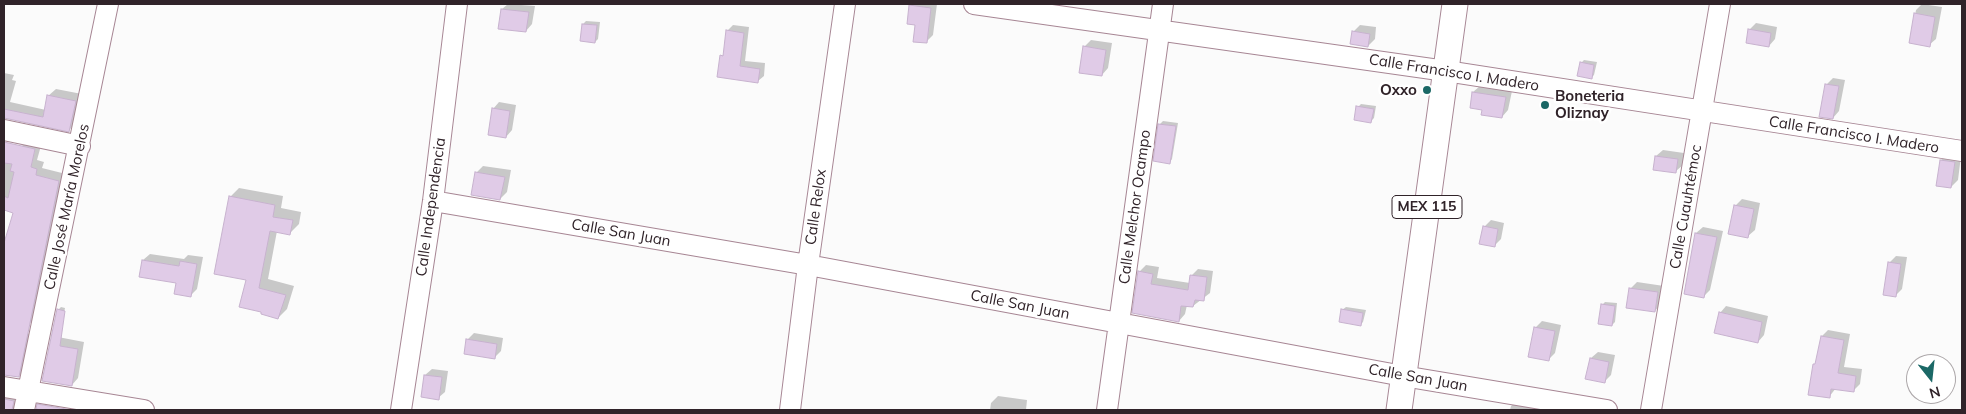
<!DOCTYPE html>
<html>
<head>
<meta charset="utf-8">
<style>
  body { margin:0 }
  #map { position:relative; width:1966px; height:414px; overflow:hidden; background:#fbfbfb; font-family:Mulish,sans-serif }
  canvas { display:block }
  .frame { position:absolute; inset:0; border:5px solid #302329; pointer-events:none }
  .north { position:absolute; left:1906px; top:354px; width:50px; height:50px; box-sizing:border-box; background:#fff; border:1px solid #aca7a9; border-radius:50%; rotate:164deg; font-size:14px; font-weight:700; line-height:20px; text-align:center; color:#302329 }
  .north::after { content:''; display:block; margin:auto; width:18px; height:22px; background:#1b6866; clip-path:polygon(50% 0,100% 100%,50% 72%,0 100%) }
</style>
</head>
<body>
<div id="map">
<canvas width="1966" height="414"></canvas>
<div class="frame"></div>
<div class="north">N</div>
</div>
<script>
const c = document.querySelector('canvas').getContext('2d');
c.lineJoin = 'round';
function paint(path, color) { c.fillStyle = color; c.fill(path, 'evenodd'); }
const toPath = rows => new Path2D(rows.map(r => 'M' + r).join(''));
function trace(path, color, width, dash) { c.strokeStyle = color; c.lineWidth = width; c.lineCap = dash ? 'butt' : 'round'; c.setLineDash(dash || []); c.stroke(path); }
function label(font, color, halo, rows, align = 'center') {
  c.font = font + ' Mulish,sans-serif'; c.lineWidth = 5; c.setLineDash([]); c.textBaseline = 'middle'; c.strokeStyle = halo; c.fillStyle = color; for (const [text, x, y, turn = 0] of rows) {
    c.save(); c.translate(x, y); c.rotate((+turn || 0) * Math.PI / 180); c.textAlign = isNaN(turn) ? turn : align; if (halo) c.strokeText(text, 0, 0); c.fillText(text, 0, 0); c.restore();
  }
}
paint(toPath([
  [508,4,535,6,532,24,526,31,502,9],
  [912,4,937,4,933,35,926,42,917,24,910,6],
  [1922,4,1942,7,1936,39,1929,45,1910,42,1916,10],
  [586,21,600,22,598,39,595,42,583,24],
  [1756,23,1777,27,1775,39,1769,46,1749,30],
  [733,25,749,27,745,61,765,63,764,76,758,81,722,56,725,53,727,31],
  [1360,25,1376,27,1375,39,1368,46,1353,32],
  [1091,40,1112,43,1108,68,1102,75,1084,47],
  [1584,60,1597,62,1594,75,1591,78,1581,63],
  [4,73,14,75,12,80,16,81,10,102,46,110,48,96,56,89,82,94,76,123,69,130,4,118],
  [1833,78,1845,80,1839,111,1833,118,1826,85],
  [1480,86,1512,91,1508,110,1502,117,1483,109,1473,92],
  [499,102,516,105,512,130,506,137,493,109],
  [1361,104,1376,106,1374,118,1371,121,1358,107],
  [1163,121,1178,123,1172,159,1169,163,1160,124],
  [29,139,42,142,37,160,44,162,42,168,66,174,36,317,29,324,4,316,4,248,15,212,4,209,4,160,15,163,22,146],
  [1663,150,1684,153,1683,165,1676,171,1656,156],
  [1948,154,1961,156,1958,180,1951,187,1941,160],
  [483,166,511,170,507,192,500,199,473,194,477,172],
  [239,188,283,196,281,208,301,212,299,224,290,233,277,231,268,279,294,286,287,309,278,318,247,279,230,197],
  [1742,199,1760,203,1755,230,1748,236,1735,206],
  [1491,220,1504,223,1501,239,1494,246,1484,227],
  [1703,227,1723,231,1710,290,1703,297,1696,233],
  [150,254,184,259,188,255,203,257,197,289,191,295,177,282,143,260],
  [1896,256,1907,257,1902,289,1895,296,1889,263],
  [1146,265,1159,267,1157,278,1190,283,1192,275,1198,269,1213,271,1210,293,1193,306,1187,305,1185,314,1179,321,1139,272],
  [1637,282,1664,286,1661,304,1655,311,1630,289],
  [1605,302,1617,303,1615,322,1612,325,1602,305],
  [1726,306,1768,316,1764,335,1758,342,1720,313],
  [61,307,65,308,60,333,62,333,60,335,53,333,58,310],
  [1346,307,1366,310,1363,322,1360,325,1342,310],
  [1542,321,1561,325,1555,353,1548,360,1535,328],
  [1828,330,1850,334,1844,367,1862,369,1860,384,1853,391,1836,388,1829,397,1817,362,1822,336],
  [4,331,33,334,26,369,18,376,4,375],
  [474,333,503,338,501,351,494,358,467,340],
  [58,337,84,342,78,378,72,385,44,380],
  [1598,352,1615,355,1611,375,1604,382,1591,358],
  [432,369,448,371,445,392,438,398,425,375],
  [4,389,21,394,24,410,4,410],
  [998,396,1027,400,1026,410,990,410,991,403],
  [46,398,122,410,80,410,41,404,41,406,65,410,37,410,38,405],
  [1518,400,1542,404,1541,410,1510,410,1511,406]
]), '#0003');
const building = toPath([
  [909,5,931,8,927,43,913,42,915,25,907,24,909,5],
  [501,9,529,12,526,32,498,29,501,9],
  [1914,13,1935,17,1930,47,1909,43,1914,13],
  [582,24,597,25,595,43,580,41,582,24],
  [1748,29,1771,33,1769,47,1746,43,1748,29],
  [726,30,744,33,740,66,760,69,758,83,717,77,720,55,723,56,726,30],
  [1352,31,1370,34,1368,47,1350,44,1352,31],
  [1083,46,1106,50,1102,76,1079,73,1083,46],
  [1580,62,1594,65,1592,79,1577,76,1580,62],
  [1825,84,1839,86,1833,119,1819,117,1825,84],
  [1472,92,1506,97,1502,118,1481,115,1482,110,1470,108,1472,92],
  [47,95,76,101,69,132,4,118,4,109,43,117,47,95],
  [1356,106,1374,109,1371,123,1354,120,1356,106],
  [492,108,510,111,506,138,488,135,492,108],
  [1158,124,1176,126,1170,164,1153,161,1158,124],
  [4,142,35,149,31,167,37,169,36,175,59,181,19,377,4,375,4,243,13,213,4,210,4,196,8,198,14,172,10,171,12,164,4,163,4,142],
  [1655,156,1678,159,1676,173,1653,170,1655,156],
  [1940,160,1955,162,1951,188,1936,186,1940,160],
  [475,172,505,177,500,200,471,195,475,172],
  [229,196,275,205,273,217,293,220,290,235,270,231,259,288,286,295,278,319,261,314,261,312,239,307,246,280,214,274,229,196],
  [1734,205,1754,209,1748,238,1728,234,1734,205],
  [1483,226,1498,229,1495,247,1479,244,1483,226],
  [1695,233,1717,237,1704,298,1684,294,1695,233],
  [142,260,179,266,180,261,197,264,191,297,174,294,176,283,139,277,142,260],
  [1888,262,1901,264,1896,297,1883,295,1888,262],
  [1138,271,1153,274,1151,284,1188,290,1190,275,1207,277,1204,301,1195,300,1193,307,1181,306,1179,322,1132,313,1138,271],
  [1629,288,1658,292,1655,312,1626,308,1629,288],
  [1601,304,1615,306,1612,326,1598,324,1601,304],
  [57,309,65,311,60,346,78,349,72,386,42,381,57,309],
  [1341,309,1363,313,1361,326,1339,322,1341,309],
  [1719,312,1762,322,1758,343,1714,333,1719,312],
  [1534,327,1555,331,1549,361,1528,357,1534,327],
  [1821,336,1844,340,1838,373,1856,376,1854,392,1831,389,1830,398,1808,395,1813,364,1815,364,1821,336],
  [466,339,497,344,495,359,464,354,466,339],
  [1590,358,1609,362,1605,383,1585,379,1590,358],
  [424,375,442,377,439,400,421,397,424,375],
  [4,399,14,401,12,410,4,410,4,399],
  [37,404,72,410,41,410,36,409,37,404]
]);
paint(building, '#e0cbe7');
trace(building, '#c7b2ce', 1);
const minor = toPath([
  [974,4,1446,71,1962,151],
  [4,130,80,146],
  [433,201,808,265,1403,376,1607,410],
  [4,387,144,410],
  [24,410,108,4],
  [401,410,433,201,457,4],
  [790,410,808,265,845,4],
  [1107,410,1163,4],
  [1651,410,1720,4]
]);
const major = toPath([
  [1399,410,1455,4]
]);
trace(minor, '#a78694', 22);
trace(major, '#a78694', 27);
trace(minor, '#fff', 20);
trace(major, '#fff', 25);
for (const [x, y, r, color] of [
  [1427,90,5,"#1b6866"],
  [1545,105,5,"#1b6866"]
]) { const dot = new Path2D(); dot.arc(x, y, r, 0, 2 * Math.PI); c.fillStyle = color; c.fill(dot); trace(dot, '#fff', 2); }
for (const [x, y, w] of [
  [1427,207,70]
]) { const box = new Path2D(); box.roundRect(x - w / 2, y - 11.5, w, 23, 4); c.fillStyle = '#fff'; c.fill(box); trace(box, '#302329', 1); }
label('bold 14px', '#302329', null, [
  ["MEX 115",1427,207]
]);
label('15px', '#302329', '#fff', [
  ["Calle Francisco I. Madero",1454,73,9],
  ["Calle Francisco I. Madero",1854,135,9],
  ["Calle José María Morelos",67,207,-78],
  ["Calle Independencia",431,207,-82],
  ["Calle Relox",816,207,-82],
  ["Calle Melchor Ocampo",1135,207,-82],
  ["Calle Cuauhtémoc",1686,207,-80],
  ["Calle San Juan",621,233,10],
  ["Calle San Juan",1020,305,11],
  ["Calle San Juan",1418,378,10]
]);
label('bold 15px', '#302329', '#fff', [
  ["Oxxo",1417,90],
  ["Boneteria",1555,96,"left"],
  ["Oliznay",1555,113,"left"]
], 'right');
</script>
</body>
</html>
